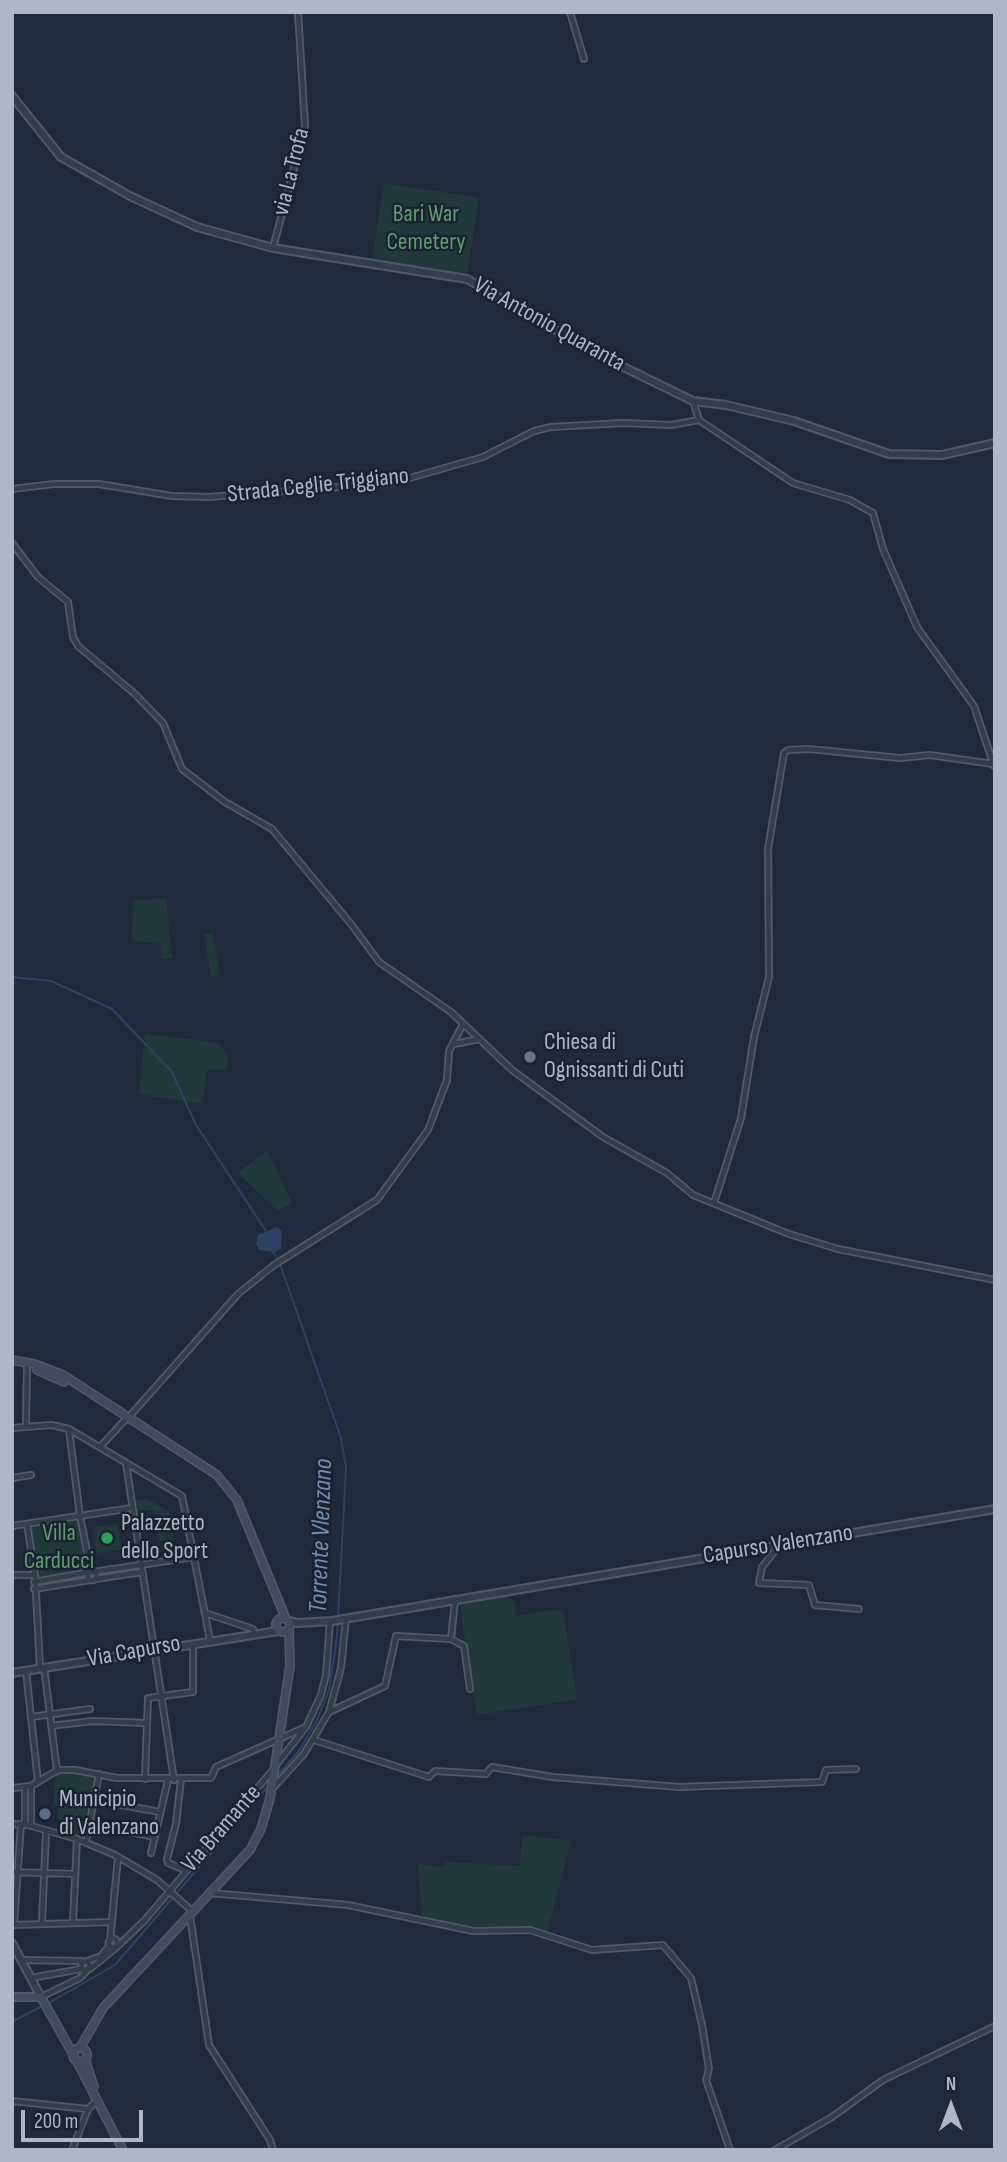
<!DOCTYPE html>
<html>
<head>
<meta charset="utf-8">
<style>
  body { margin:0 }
  #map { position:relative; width:1007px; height:2162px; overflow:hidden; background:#1f2b3c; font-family:"Sofia Sans Condensed",sans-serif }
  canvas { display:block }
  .frame { position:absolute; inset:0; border:14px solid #aeb7c8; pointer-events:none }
  .north { position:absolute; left:916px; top:2071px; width:70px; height:70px; -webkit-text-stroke:5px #192231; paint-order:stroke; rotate:0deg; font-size:19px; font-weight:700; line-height:28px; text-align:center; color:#aeb7c8 }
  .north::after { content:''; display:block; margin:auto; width:24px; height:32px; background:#aeb7c8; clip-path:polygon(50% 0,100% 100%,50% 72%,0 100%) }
  .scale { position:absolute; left:21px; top:2110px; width:122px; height:32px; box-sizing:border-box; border:4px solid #aeb7c8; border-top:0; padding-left:9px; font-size:21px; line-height:24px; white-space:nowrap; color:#aeb7c8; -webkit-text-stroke:5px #192231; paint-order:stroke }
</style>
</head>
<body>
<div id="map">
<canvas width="1007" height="2162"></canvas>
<div class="frame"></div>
<div class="north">N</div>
<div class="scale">200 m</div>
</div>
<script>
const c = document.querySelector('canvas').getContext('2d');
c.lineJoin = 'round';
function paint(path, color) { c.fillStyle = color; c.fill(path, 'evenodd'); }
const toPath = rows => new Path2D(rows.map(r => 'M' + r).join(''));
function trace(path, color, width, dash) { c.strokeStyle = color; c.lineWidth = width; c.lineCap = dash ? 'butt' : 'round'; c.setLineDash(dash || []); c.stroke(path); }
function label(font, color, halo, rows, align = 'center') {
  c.font = font + ' "Sofia Sans Condensed",sans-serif'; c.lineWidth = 5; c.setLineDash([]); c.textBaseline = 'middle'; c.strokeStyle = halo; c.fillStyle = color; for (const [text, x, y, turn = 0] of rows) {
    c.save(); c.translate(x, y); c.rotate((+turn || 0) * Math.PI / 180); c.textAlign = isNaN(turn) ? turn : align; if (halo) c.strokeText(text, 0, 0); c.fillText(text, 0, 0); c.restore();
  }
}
paint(toPath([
  [384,183,479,198,467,274,372,259],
  [166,898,166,899,172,959,162,958,160,944,132,940,133,901],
  [213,933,220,975,211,977,204,935],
  [145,1034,218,1043,228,1055,227,1069,207,1070,202,1104,139,1094],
  [267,1150,292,1203,278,1211,238,1173],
  [148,1499,170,1513,173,1540,159,1542,153,1510,137,1511,136,1500],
  [79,1520,86,1570,38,1577,31,1527],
  [118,1524,122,1550,96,1553,93,1527],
  [505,1594,516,1603,515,1616,563,1609,577,1699,477,1715,459,1602],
  [58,1770,99,1774,86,1842,60,1835,57,1805,54,1805,55,1774],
  [523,1835,571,1841,547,1933,516,1927,467,1927,422,1917,418,1864,444,1867,446,1862,519,1866]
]), '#21393d');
paint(toPath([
  [277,1227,282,1231,281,1248,276,1252,259,1250,256,1244,258,1235]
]), '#2f4363');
trace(toPath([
  [12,977,51,981,112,1009,172,1072,196,1125,266,1231],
  [271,1250,278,1259],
  [276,1777,299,1751,317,1720,329,1690,337,1637,346,1468,341,1438,280,1264],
  [47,2004,115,1965,270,1784],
  [12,2022,42,2006]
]), '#2f4363', 2);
const minor = toPath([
  [570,12,584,59],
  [273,248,305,126,298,12],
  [693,401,699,420,793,483,850,500,873,513,883,549,917,627,974,706,994,766],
  [12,489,54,484,99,484,172,496,209,497,392,483,483,457,534,431,551,427,623,423,671,425,699,420],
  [12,543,38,577,68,602,73,637,78,646,135,694,163,723,182,769,225,802,272,829,351,924,379,962,451,1012,512,1070,603,1137,667,1173,693,1195,789,1234,838,1249,995,1280],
  [454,1044,480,1039],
  [714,1203,741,1118,754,1037,769,977,768,849,784,753,788,750,809,749,900,758,930,755,993,764],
  [129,1417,238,1294,274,1265,377,1200,428,1130,447,1080,449,1051,463,1024],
  [26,1426,27,1367],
  [12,1428,52,1425,69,1429,182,1496,210,1640],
  [69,1430,80,1516,91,1572],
  [100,1447,125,1420],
  [126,1463,174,1780],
  [12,1478,31,1475],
  [27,1524,35,1575,40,1668],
  [12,1526,132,1508],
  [779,1546,762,1567,759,1583,809,1585,815,1605,859,1609],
  '87.5 1576a4.5 4.5 0 1 1 9 0a4.5 4.5 0 1 1-9 0Z',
  [93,1572,194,1557],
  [12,1575,35,1575],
  [95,1579,142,1572],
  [34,1582,90,1572],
  [34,1589,90,1580],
  [205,1613,253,1629,254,1632],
  [451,1639,464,1646,470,1689],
  [44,1667,57,1771],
  [26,1671,38,1782],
  [329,1712,385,1686,396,1636,451,1639,455,1600],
  [31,1717,90,1709],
  [51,1726,92,1721,147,1723],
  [314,1740,429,1777,435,1771,486,1774,492,1767,553,1777,679,1787,822,1782,826,1770,856,1769],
  [276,1765,306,1727,321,1695,326,1675,330,1621],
  [145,1779,148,1698,193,1692,193,1645],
  [181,1779,176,1824,167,1859,168,1863,185,1870],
  [12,1788,31,1786,58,1770,75,1770,117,1778,211,1778,216,1767,306,1727],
  [272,1789,304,1754,329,1712,341,1668,346,1618],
  [94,1800,160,1812],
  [12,1824,28,1825,77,1839,115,1855,157,1880,192,1911],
  [89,1824,155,1837],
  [25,1825,25,1787],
  [31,1826,31,1786],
  [86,1842,99,1774],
  [151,1853,168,1780],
  [12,1872,75,1874],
  [210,1893,348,1905,473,1931,530,1930,592,1950,663,1945,691,1978,702,2025,709,2069,706,2080,730,2150],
  [190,1916,209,2045,270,2140,273,2150],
  [73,1922,77,1839],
  [42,1923,46,1832],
  [14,1924,21,1824],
  [13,1925,112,1922],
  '108.5 1943a4.5 4.5 0 1 1 9 0a4.5 4.5 0 1 1-9 0Z',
  [110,1941,118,1857],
  [118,1946,144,1921,272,1771],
  [22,1960,82,1961],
  [87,1961,91,1967,83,1971,81,1963,101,1956,109,1946],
  [90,1969,117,1947],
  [31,1978,81,1969],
  [41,1997,80,1978,86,1972],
  [12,2101,88,2109],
  [72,2150,88,2109,97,2101],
  [775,2150,832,2117,883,2080,995,2026]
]);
const tertiary = toPath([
  [12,96,61,157,130,196,197,227,273,248,467,279,607,359,693,401,726,405,794,421,889,454,942,455,995,443],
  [289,1621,298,1623,332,1621,995,1509],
  [12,1673,278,1631],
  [12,1943,41,1997]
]);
const secondary = toPath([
  [12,1360,34,1364,63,1375,217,1475,237,1500,286,1619],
  [37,1370,64,1382],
  '276 1625a7 7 0 1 1 14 0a7 7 0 1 1-14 0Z',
  [12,1997,41,1997,74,2056],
  [80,2048,103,2008,250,1850,261,1829,270,1798,290,1666,289,1629],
  '73 2055a7 7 0 1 1 14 0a7 7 0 1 1-14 0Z',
  [85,2059,94,2087],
  [76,2060,123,2150]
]);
trace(minor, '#515a6a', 8);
trace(tertiary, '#515a6a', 10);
trace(secondary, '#515a6a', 10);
trace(minor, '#333d4c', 4.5);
trace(tertiary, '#333d4c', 6);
trace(secondary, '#414b5f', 7);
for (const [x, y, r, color] of [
  [530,1057,7,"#6b7280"],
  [107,1538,7,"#2e9e5b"],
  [45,1814,7,"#5c6f8a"]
]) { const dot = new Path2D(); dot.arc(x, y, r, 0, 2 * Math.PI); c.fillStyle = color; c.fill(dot); trace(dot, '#192231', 2.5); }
label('24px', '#aeb7c8', '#192231', [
  ["via La Trofa",292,172,-76],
  ["Via Antonio Quaranta",549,325,29],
  ["Strada Ceglie Triggiano",318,486,-6],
  ["Capurso Valenzano",778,1545,-9],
  ["Via Capurso",134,1652,-10],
  ["Via Bramante",222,1829,-49]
]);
label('24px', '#639c71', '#192231', [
  ["Bari War",426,215],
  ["Cemetery",426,243],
  ["Villa",59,1534],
  ["Carducci",59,1562]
]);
label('24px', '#aeb7c8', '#192231', [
  ["Chiesa di",544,1043],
  ["Ognissanti di Cuti",544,1071],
  ["Palazzetto",121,1524],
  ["dello Sport",121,1552],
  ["Municipio",59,1800],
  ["di Valenzano",59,1828]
], 'left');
label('italic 26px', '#738db3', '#192231', [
  ["Torrente Vlenzano",322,1536,-88]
]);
</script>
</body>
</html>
